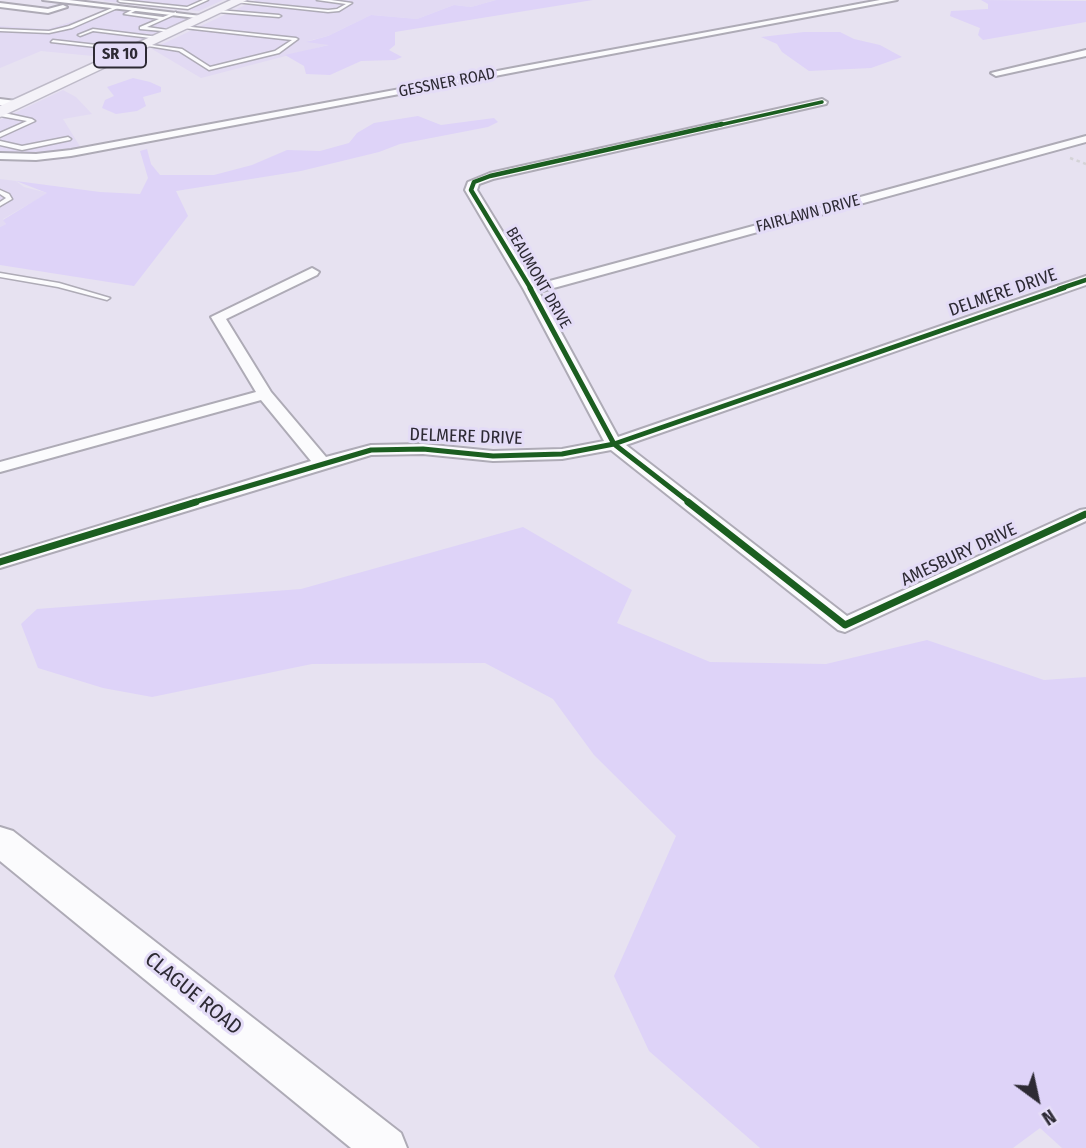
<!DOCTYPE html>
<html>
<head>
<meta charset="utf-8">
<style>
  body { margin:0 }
  #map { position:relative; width:1086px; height:1148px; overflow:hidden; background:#e7e2f1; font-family:"Fira Sans Condensed",sans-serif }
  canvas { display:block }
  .north { position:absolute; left:1002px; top:1064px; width:70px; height:70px; -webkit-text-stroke:5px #e4dcf7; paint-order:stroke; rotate:147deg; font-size:19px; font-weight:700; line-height:28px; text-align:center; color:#2d2a34 }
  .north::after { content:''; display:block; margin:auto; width:24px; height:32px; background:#2d2a34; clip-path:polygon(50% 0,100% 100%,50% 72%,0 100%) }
</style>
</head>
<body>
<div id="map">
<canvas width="1086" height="1148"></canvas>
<div class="north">N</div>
</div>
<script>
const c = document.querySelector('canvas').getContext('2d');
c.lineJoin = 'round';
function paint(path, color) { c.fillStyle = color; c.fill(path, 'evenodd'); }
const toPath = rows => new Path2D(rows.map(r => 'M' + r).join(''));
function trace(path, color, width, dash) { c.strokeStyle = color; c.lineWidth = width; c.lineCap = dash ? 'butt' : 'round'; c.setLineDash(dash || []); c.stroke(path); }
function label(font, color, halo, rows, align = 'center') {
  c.font = font + ' "Fira Sans Condensed",sans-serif'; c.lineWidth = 6; c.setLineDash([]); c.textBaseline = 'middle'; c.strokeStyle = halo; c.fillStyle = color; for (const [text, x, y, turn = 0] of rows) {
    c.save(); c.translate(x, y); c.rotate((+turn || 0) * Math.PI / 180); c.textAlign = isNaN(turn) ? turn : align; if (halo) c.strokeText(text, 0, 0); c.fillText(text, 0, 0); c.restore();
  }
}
paint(toPath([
  [105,0,223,0,199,11,103,1],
  [256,0,496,0,471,7,454,5,417,19,371,15,328,36,308,41,332,44,201,78,152,49],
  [103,7,188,19,103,57,41,51,0,68,0,26,48,29,103,12,106,9],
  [63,90,76,97,92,114,63,119,81,148,32,155,0,152,0,120],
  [0,179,16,181,24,187,48,193,3,219,6,224,0,227]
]), '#e2daf3');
paint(toPath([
  [496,0,593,0,395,32,395,45,389,50,402,57,395,60,361,61,330,75,306,74,304,66,285,55,329,45,306,42,328,36,371,15,417,19,454,5,471,7],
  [981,0,1086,1,1086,22,983,40,978,35,980,28,950,16,951,11,988,9,988,4],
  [804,32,840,32,854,39,880,45,902,57,871,68,809,71,782,52,777,44,761,37],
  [133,78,150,82,161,87,161,92,143,97,146,106,137,111,116,114,102,108,105,100,114,96,107,87],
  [418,116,441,125,494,118,498,122,488,127,400,144,379,152,301,171,176,191,188,216,134,286,0,265,0,227,6,224,3,220,47,193,16,181,100,192,140,194,148,178,140,151,147,149,151,164,160,175,214,175,252,165,287,150,320,151,349,143,357,133,374,123],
  [523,527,632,590,617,623,710,662,826,664,927,640,1044,680,1086,677,1086,1148,1062,1148,1040,1128,1013,1148,760,1148,649,1051,614,976,676,836,594,755,553,699,485,663,312,664,152,697,103,688,38,668,21,624,37,609,301,589]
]), '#ded3f8');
const service = toPath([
  [119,0,187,7,203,0,208,0,188,9,120,2,118,1,119,0],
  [317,0,331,0,352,3,339,11,328,12,235,2,237,1,328,10,337,9,346,4,317,0],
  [117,6,120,7,72,28,49,33,0,31,0,29,49,31,69,26,117,6],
  [136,8,137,10,131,13,163,17,176,12,176,14,147,27,175,31,173,32,140,29,140,27,159,19,124,14,136,8],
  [218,10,279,15,281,16,279,17,217,12,218,10],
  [182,26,296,38,298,39,279,53,209,70,179,51,142,45,144,44,182,49,210,67,275,51,292,40,184,28,182,26],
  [93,29,159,37,161,38,159,39,93,31,80,36,78,35,93,29],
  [53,40,132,49,134,50,132,51,51,42,53,40],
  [0,112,32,119,35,121,0,137,0,133,27,121,0,116,0,112],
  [68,137,71,139,70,140,22,150,0,145,0,141,22,146,68,137],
  [0,190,9,194,12,199,0,206,0,202,6,198,0,194,0,190],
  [0,273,59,283,110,298,107,300,58,287,0,277,0,273]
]);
const minor = toPath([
  [43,0,69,0,209,17,205,19,43,0],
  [880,0,897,0,71,156,36,160,0,159,0,153,36,154,71,150,880,0],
  [0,3,48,9,63,5,67,7,48,13,0,7,0,3],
  [1086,50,1086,56,996,76,991,73,1086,50],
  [0,99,16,101,21,104,16,107,0,105,0,99],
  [822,99,827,102,826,104,493,179,479,184,477,190,535,285,1086,136,1086,142,539,292,618,437,1086,276,1086,285,626,445,847,616,1080,510,1086,509,1086,521,845,632,838,630,611,450,562,459,493,461,423,454,371,455,0,568,0,556,311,461,261,400,0,472,0,462,256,392,211,317,312,268,319,272,317,275,226,319,271,392,326,457,371,445,423,444,493,451,562,449,604,441,524,290,465,190,468,182,490,173,822,99]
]);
const secondary = toPath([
  [0,827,13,831,401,1133,407,1148,351,1148,0,861,0,827]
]);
const primary = toPath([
  [231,0,247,0,0,117,0,106,231,0]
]);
trace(service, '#aeabb6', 3);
trace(minor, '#aeabb6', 4);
trace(secondary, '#aeabb6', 4);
trace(primary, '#bebac8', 3);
trace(toPath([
  [1070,158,1086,164]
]), '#d4d3d7', 2.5, [3.5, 3.5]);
paint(service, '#fbfbfd');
paint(minor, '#fbfbfd');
paint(secondary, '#fbfbfd');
paint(primary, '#f4f2f8');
trace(toPath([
  [715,126,822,102]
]), '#1b5e20', 3.5);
trace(toPath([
  [531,289,471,190,474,182,490,176,722,124],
  [1059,289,1086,280]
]), '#1b5e20', 4.5);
trace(toPath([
  [530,288,614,444,690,503],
  [191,503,371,450,423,449,493,456,562,454,614,444,1064,288]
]), '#1b5e20', 5);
trace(toPath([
  [688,502,845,625,1086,514],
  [0,562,196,502]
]), '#1b5e20', 7);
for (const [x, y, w] of [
  [120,55,52]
]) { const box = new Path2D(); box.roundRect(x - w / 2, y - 12.5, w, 25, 5); c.fillStyle = '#e4dcf7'; c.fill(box); trace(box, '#2d2a34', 2); }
label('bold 16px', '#2d2a34', null, [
  ["SR 10",120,55]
]);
label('16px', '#2d2a34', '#e4dcf7', [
  ["GESSNER ROAD",447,83,-11],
  ["FAIRLAWN DRIVE",808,214,-15],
  ["BEAUMONT DRIVE",538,278,60]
]);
label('18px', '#2d2a34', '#e4dcf7', [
  ["DELMERE DRIVE",1003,293,-19],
  ["DELMERE DRIVE",466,437,2],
  ["AMESBURY DRIVE",959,555,-25]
]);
label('21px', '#2d2a34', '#e4dcf7', [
  ["CLAGUE ROAD",193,994,39]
]);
</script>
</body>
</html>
